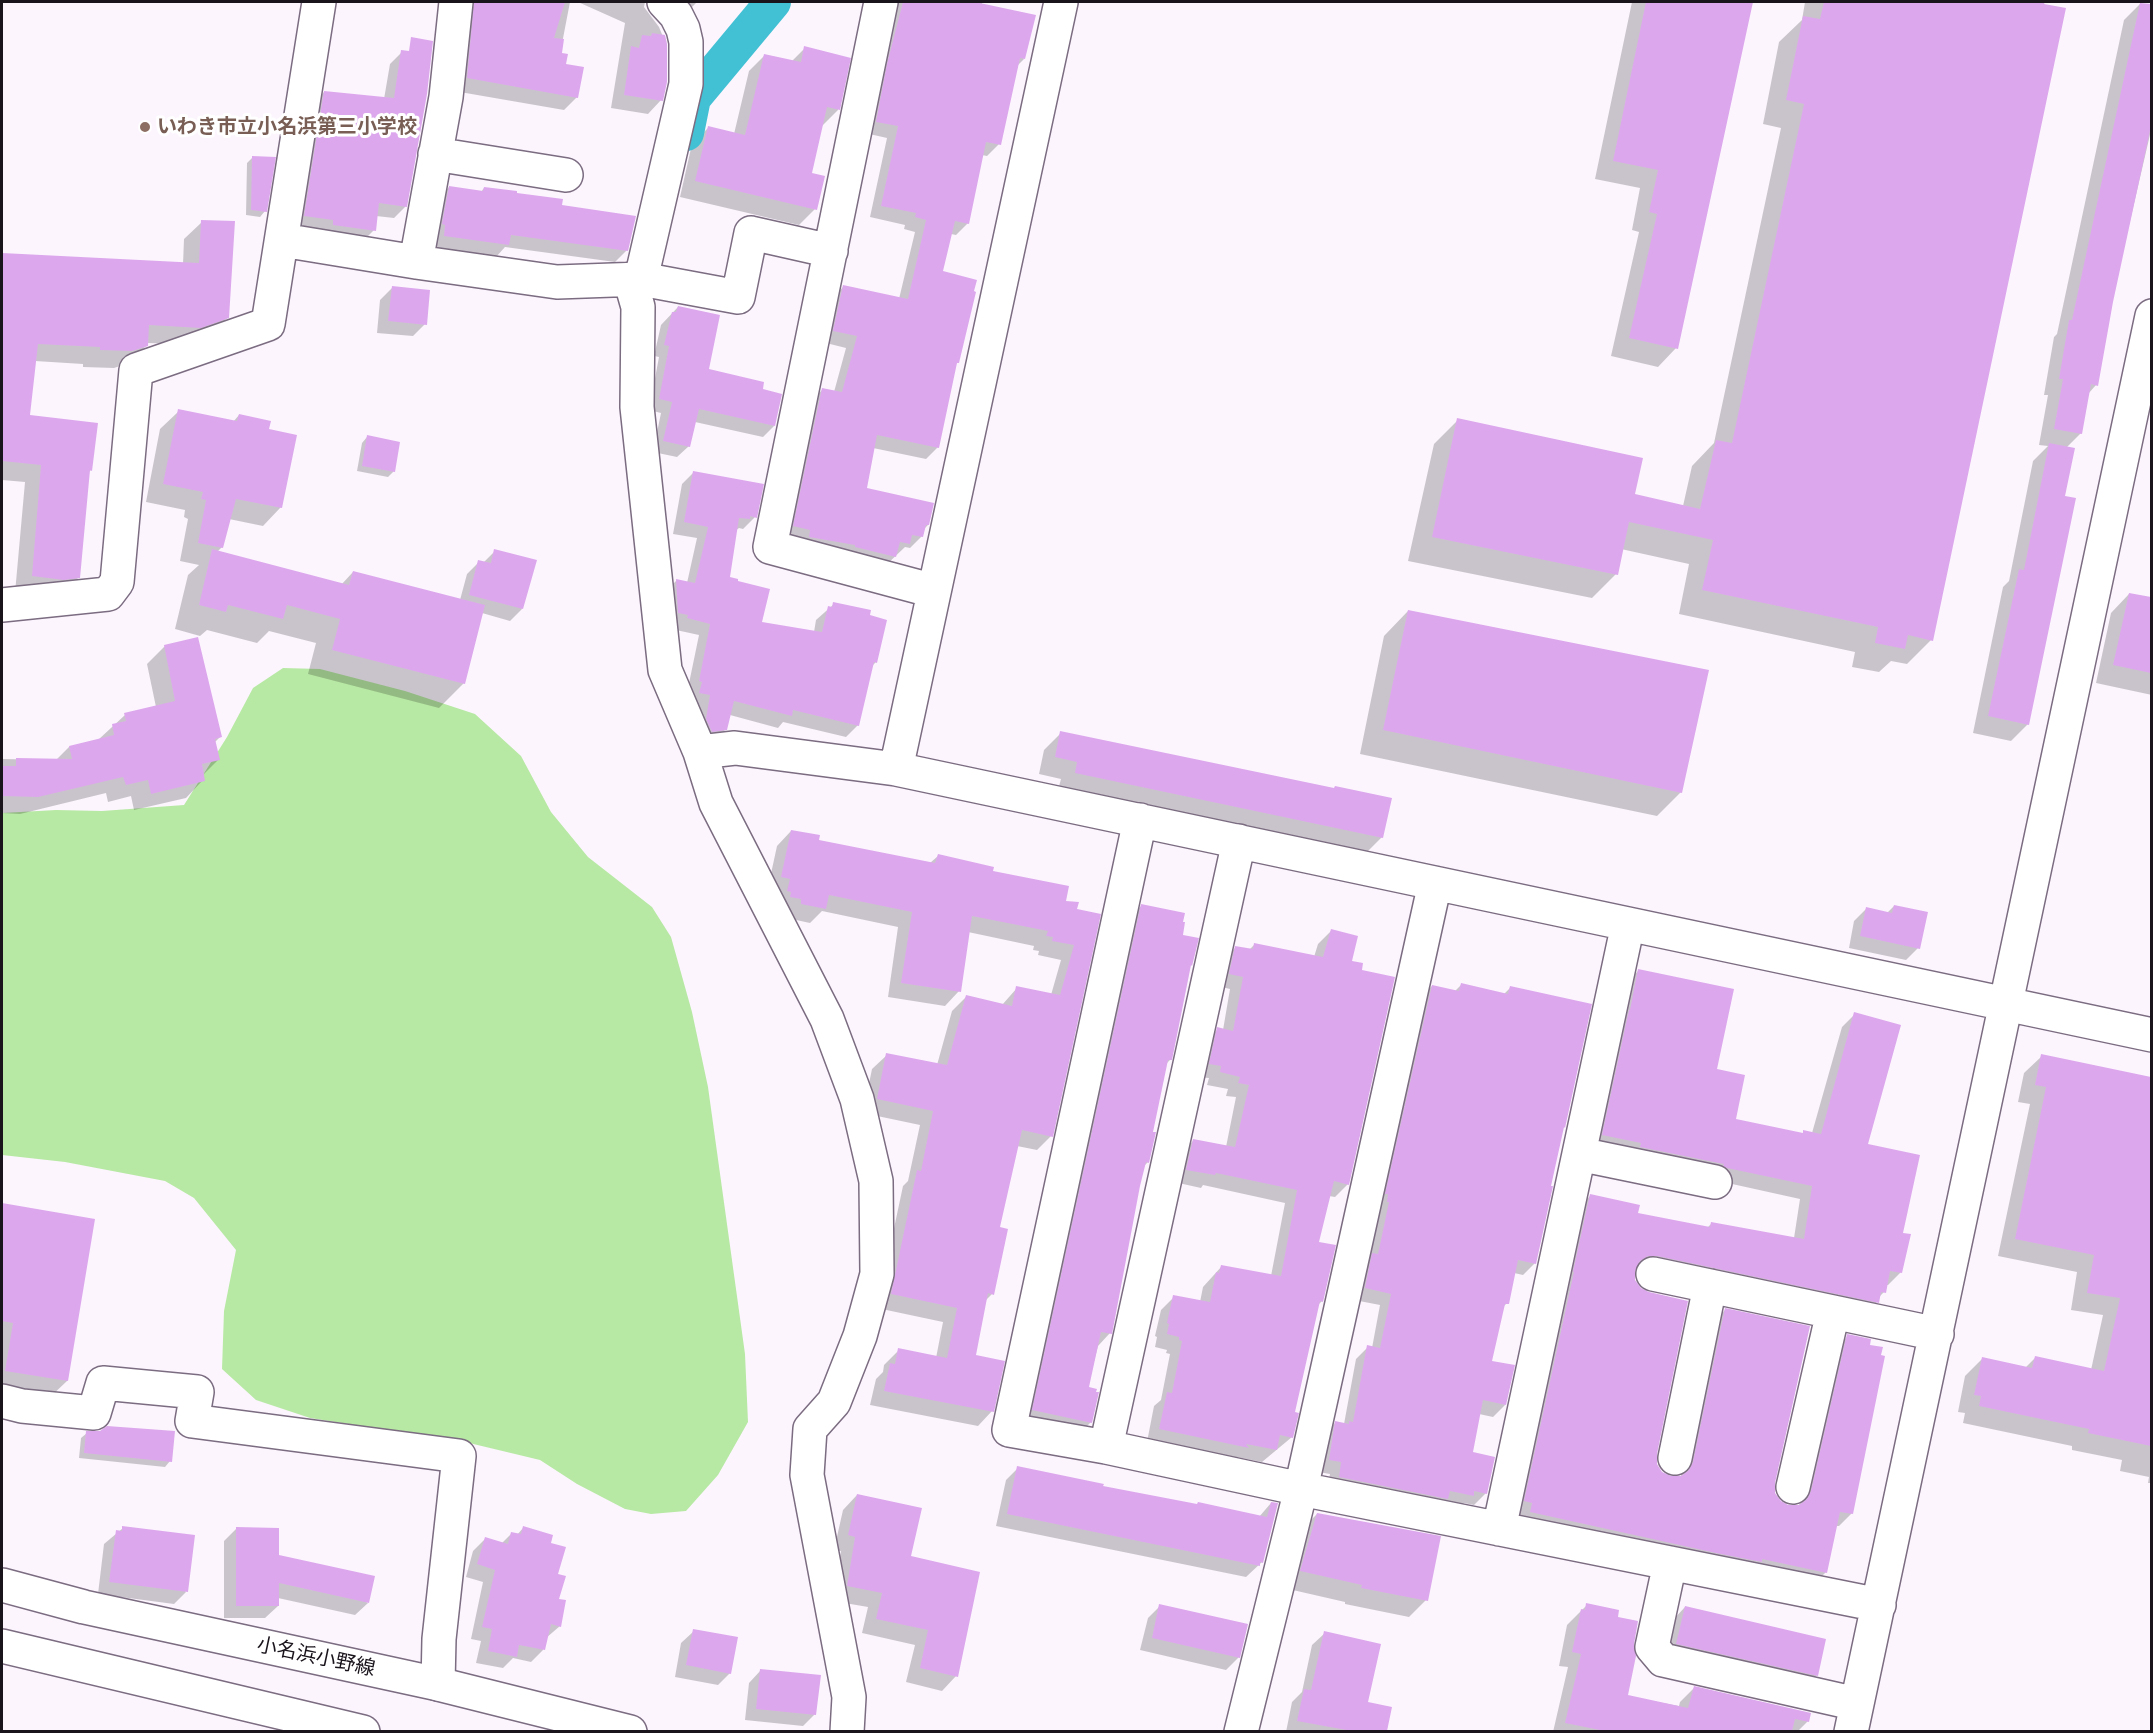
<!DOCTYPE html>
<html>
<head>
<meta charset="utf-8">
<style>
  body { margin:0 }
  #map { position:relative; width:2153px; height:1733px; overflow:hidden; background:#fcf5fe; font-family:Quicksand,sans-serif }
  canvas { display:block }
  .frame { position:absolute; inset:0; border:3px solid #19131b; pointer-events:none }
</style>
</head>
<body>
<div id="map">
<canvas width="2153" height="1733"></canvas>
<div class="frame"></div>
</div>
<script>
const c = document.querySelector('canvas').getContext('2d');
c.lineJoin = 'round';
function paint(path, color) { c.fillStyle = color; c.fill(path, 'evenodd'); }
const toPath = rows => new Path2D(rows.map(r => 'M' + r).join(''));
function trace(path, color, width, dash) { c.strokeStyle = color; c.lineWidth = width; c.lineCap = dash ? 'butt' : 'round'; c.setLineDash(dash || []); c.stroke(path); }
function label(font, color, halo, rows, align = 'center') {
  c.font = font + ' Quicksand,"Noto Sans JP",sans-serif'; c.lineWidth = 6; c.setLineDash([]); c.textBaseline = 'middle'; c.strokeStyle = halo; c.fillStyle = color; for (const [text, x, y, turn = 0] of rows) {
    c.save(); c.translate(x, y); c.rotate((+turn || 0) * Math.PI / 180); c.textAlign = isNaN(turn) ? turn : align; if (halo) c.strokeText(text, 0, 0); c.fillText(text, 0, 0); c.restore();
  }
}
paint(toPath([
  [283,668,320,669,405,691,475,714,521,756,551,812,588,857,652,907,671,937,692,1012,708,1087,745,1354,748,1422,718,1475,686,1511,651,1514,625,1509,577,1484,540,1460,465,1442,310,1418,256,1400,222,1369,224,1311,236,1250,194,1198,165,1181,65,1162,2,1155,2,813,56,810,102,811,184,805,227,737,253,688]
]), '#b8e9a4');
paint(toPath([
  [475,2,570,2,560,54,577,97,564,110,454,91,459,49],
  [578,2,645,2,644,7,659,27,666,44,661,100,648,114,611,108,625,23],
  [662,2,697,2,692,7,680,2],
  [895,2,982,2,982,5,1024,59,1017,66,999,144,987,156,982,155,968,223,956,235,951,234,941,272,958,362,955,365,938,447,926,459,873,448,865,489,928,525,924,529,922,536,910,548,905,547,883,568,782,538,810,402,822,390,834,392,846,348,822,342,831,299,843,287,899,299,915,232,904,229,905,225,870,217,887,138,865,133],
  [1632,2,1751,2,1676,348,1658,367,1611,356,1639,232,1632,230,1640,188,1595,179],
  [1805,2,2043,2,1931,640,1907,664,1891,661,1879,672,1852,667,1855,652,1679,614,1689,564,1621,549,1616,574,1592,598,1408,561,1434,444,1458,420,1633,495,1683,506,1692,466,1714,443,1781,128,1763,124,1779,42,1802,20],
  [2140,4,2152,6,2152,126,2117,277,2096,385,2088,394,2081,433,2066,448,2063,497,2028,724,2011,741,1973,733,2003,587,2009,581,2033,461,2048,446,2039,445,2048,395,2044,395,2054,337,2057,334,2124,20],
  [805,48,849,59,838,110,822,126,811,174,815,209,799,225,680,197,692,144,708,128,734,134,749,71,765,55,791,62],
  [402,52,406,206,394,218,376,216,374,230,362,242,293,228,312,105,324,92,384,99,390,64],
  [252,158,265,211,260,217,246,215,247,163],
  [449,187,481,192,484,188,560,206,627,250,615,262,505,247,496,257,433,248,437,200],
  [202,222,228,317,210,335,182,344,147,343,147,345,129,363,114,368,83,367,83,364,35,361,29,416,91,470,89,472,79,577,61,595,15,593,25,482,2,480,2,254,183,264,184,239],
  [392,288,425,324,413,336,377,333,380,300],
  [678,307,708,371,761,390,774,426,763,437,695,422,689,446,677,457,653,452,661,413,649,410,659,357,654,356,661,325],
  [179,411,233,422,239,415,268,430,281,507,263,526,229,519,222,547,217,552,341,585,353,572,460,600,467,574,479,562,483,563,495,551,522,609,510,621,482,613,464,683,439,708,308,674,316,643,269,631,257,643,207,630,200,636,175,629,188,575,199,565,180,561,188,519,184,517,185,510,146,502,160,429],
  [367,437,394,471,388,477,357,471,362,443],
  [694,472,755,517,743,529,739,528,735,531,728,578,760,623,814,632,816,620,834,604,876,662,871,667,858,725,846,737,783,722,778,728,730,715,726,729,714,741,695,732,699,707,688,705,687,693,699,635,676,630,665,592,677,580,687,583,697,538,673,534,682,484],
  [2129,594,2152,599,2152,695,2096,683,2111,613],
  [1408,611,1681,792,1657,816,1360,754,1384,636],
  [165,646,220,737,214,743,218,760,202,776,203,780,186,798,134,810,131,796,108,802,106,793,20,814,2,813,2,761,3,759,56,760,69,747,98,740,125,715,156,707,147,664],
  [1061,733,1382,837,1364,855,1058,790,1061,779,1039,774,1044,750],
  [791,831,817,841,930,863,938,856,991,872,1064,902,1075,910,1099,915,1051,1136,1037,1150,1017,1146,999,1229,992,1294,985,1301,974,1356,992,1411,978,1426,870,1405,876,1379,883,1372,884,1365,899,1350,936,1358,943,1322,877,1308,903,1186,908,1181,920,1125,863,1113,872,1069,887,1055,937,1065,952,1011,966,997,1002,1005,1017,988,1051,995,1061,960,1038,955,1039,951,1033,950,1034,946,968,932,959,991,945,1006,888,997,898,927,822,911,810,923,787,918,767,892,777,846],
  [1142,905,1181,936,1191,965,1189,967,1170,1060,1166,1064,1151,1133,1148,1162,1143,1167,1110,1333,1098,1346,1087,1389,1091,1422,1079,1434,1021,1422,1130,918],
  [1894,906,1918,948,1906,960,1849,948,1854,921,1866,909,1887,913],
  [1331,931,1351,962,1348,1184,1335,1197,1329,1196,1317,1243,1322,1301,1317,1306,1293,1413,1292,1437,1262,1462,1237,1457,1235,1460,1147,1442,1154,1406,1161,1400,1170,1354,1166,1353,1167,1350,1155,1347,1157,1337,1155,1336,1161,1310,1174,1297,1200,1302,1203,1287,1222,1266,1271,1276,1285,1203,1203,1185,1201,1188,1174,1182,1180,1154,1193,1141,1226,1147,1236,1097,1226,1096,1228,1089,1207,1085,1209,1078,1197,1077,1205,1042,1218,1029,1223,1030,1230,989,1217,986,1223,960,1236,947,1249,950,1255,944,1314,957,1318,944],
  [1638,971,1715,1070,1734,1120,1801,1134,1804,1132,1812,1133,1842,1027,1855,1014,1866,1145,1901,1234,1901,1272,1888,1285,1886,1285,1884,1292,1878,1298,1877,1302,1864,1315,1643,1268,1634,1268,1633,1270,1656,1465,1661,1473,1670,1478,1681,1476,1712,1323,1725,1310,1773,1483,1774,1494,1780,1502,1788,1507,1799,1506,1835,1349,1848,1336,1852,1513,1839,1526,1836,1526,1826,1572,1813,1585,1517,1524,1519,1515,1512,1514,1577,1209,1590,1196,1636,1214,1707,1228,1712,1223,1794,1238,1800,1199,1714,1180,1590,1148,1625,984],
  [1461,985,1504,994,1510,988,1590,1005,1564,1127,1562,1130,1535,1263,1523,1275,1514,1273,1507,1303,1502,1308,1491,1362,1505,1405,1493,1417,1479,1414,1471,1453,1486,1493,1474,1505,1464,1503,1460,1507,1327,1489,1330,1474,1318,1472,1324,1434,1336,1422,1344,1424,1356,1359,1368,1347,1372,1348,1380,1305,1354,1300,1420,998,1432,986,1455,991],
  [2042,1056,2152,1078,2152,1262,2141,1312,2152,1314,2152,1483,2148,1483,2149,1477,2120,1471,2122,1460,2072,1450,2072,1446,1963,1423,1965,1413,1958,1412,1965,1376,1982,1359,2025,1368,2035,1358,2091,1370,2103,1315,2071,1310,2077,1272,1998,1256,2030,1104,2018,1102,2024,1073],
  [2,1205,93,1220,67,1381,46,1401,2,1394],
  [87,1433,170,1461,165,1467,79,1458,81,1438],
  [1018,1468,1101,1487,1259,1517,1271,1503,1262,1562,1246,1577,996,1526,1006,1480],
  [857,1495,909,1557,956,1676,942,1691,906,1682,915,1645,862,1633,868,1607,833,1601,841,1551,834,1550,843,1510],
  [1317,1514,1426,1600,1409,1617,1345,1604,1345,1602,1284,1588,1300,1531],
  [123,1528,186,1592,174,1604,98,1594,104,1544],
  [523,1528,549,1544,556,1575,560,1626,546,1638,543,1650,531,1662,513,1658,503,1668,476,1663,481,1641,471,1639,483,1582,466,1577,473,1551,485,1539,501,1544,512,1533,517,1535],
  [236,1529,278,1556,368,1603,355,1615,278,1598,278,1606,265,1618,224,1618,224,1541],
  [1587,1605,1617,1618,1626,1696,1679,1706,1680,1702,1694,1688,1808,1721,1797,1732,1553,1732,1568,1667,1559,1666,1567,1625],
  [1160,1606,1239,1657,1226,1670,1140,1650,1148,1618],
  [1685,1607,1817,1675,1805,1687,1665,1656,1673,1620],
  [694,1631,730,1673,718,1685,675,1677,681,1643],
  [1325,1633,1366,1703,1391,1708,1386,1732,1286,1732,1292,1702,1302,1692,1312,1645],
  [761,1670,815,1714,803,1726,745,1720,749,1683]
]), '#0003');
trace(toPath([
  [686,133,693,98,773,2]
]), '#42c0d4', 36);
paint(toPath([
  [474,2,565,2,554,38,564,39,562,53,568,54,566,64,584,67,578,98,467,78],
  [903,2,975,2,1036,15,1025,59,1020,58,1001,145,986,142,969,224,955,221,943,271,977,280,974,291,976,292,959,363,957,363,939,448,877,435,867,488,934,503,929,525,926,525,923,537,912,535,910,544,900,542,896,557,855,547,855,545,809,537,810,530,793,526,822,388,842,392,857,336,833,331,843,285,908,299,926,220,915,217,916,213,881,206,898,126,876,122,887,64],
  [1646,2,1753,2,1678,349,1629,338,1657,214,1649,212,1658,170,1613,161],
  [1824,2,2045,2,2044,4,2066,8,1933,641,1908,635,1905,649,1875,643,1878,627,1702,590,1713,540,1629,522,1618,575,1432,537,1457,418,1643,458,1635,494,1700,509,1716,440,1732,443,1804,104,1786,100,1803,16,1820,19],
  [2140,3,2151,4,2151,126,2113,302,2098,386,2091,384,2082,434,2054,429,2063,379,2059,379,2069,320,2072,320],
  [652,33,665,35,667,44,667,82,663,101,624,95,631,46,639,48,642,35,651,36],
  [411,37,433,41,427,94,407,207,379,203,376,231,333,225,333,220,304,216,324,91,394,98,401,50,409,51],
  [804,46,851,58,840,110,827,107,812,173,825,176,817,210,695,181,708,126,745,135,764,54,801,62],
  [252,156,276,157,267,212,251,210],
  [449,186,483,191,484,187,517,191,517,193,563,199,562,205,636,216,628,251,511,235,509,245,444,236,445,225,442,224],
  [201,220,235,221,229,318,201,328,149,325,148,346,132,351,100,350,100,347,38,344,30,415,98,423,92,471,90,470,80,578,64,580,32,576,41,465,2,461,2,253,199,263],
  [392,286,430,290,427,325,388,321],
  [678,306,720,315,709,369,764,382,763,389,782,394,775,426,699,409,690,447,663,441,672,402,659,399,669,346,664,345,672,312,676,312],
  [178,409,237,421,239,414,271,421,269,429,297,435,282,508,236,499,223,548,198,543,206,500,201,499,203,492,163,484],
  [367,435,400,442,395,472,362,466],
  [2049,443,2075,448,2065,496,2076,498,2029,725,1988,716,2019,569,2024,570],
  [693,471,764,484,757,518,750,516,750,519,739,518,730,577,738,579,738,581,770,589,762,622,822,632,828,606,832,607,833,602,871,610,870,615,887,620,877,663,874,662,859,726,793,710,792,716,734,701,727,730,712,732,706,719,710,695,699,693,702,682,699,681,710,624,687,618,688,615,678,613,676,579,695,583,708,527,684,522],
  [212,549,349,585,353,571,485,605,465,684,332,650,340,619,287,605,283,619,228,605,226,612,199,605],
  [494,549,537,560,523,609,469,595,478,560,491,563],
  [2129,593,2151,597,2151,673,2113,665],
  [1408,610,1709,670,1682,793,1383,730],
  [198,637,222,737,215,739,220,760,202,764,205,781,151,794,148,780,126,785,123,777,38,797,2,796,2,766,16,766,16,758,72,759,69,746,114,735,112,724,126,721,124,713,175,701,164,645],
  [1060,731,1334,788,1335,786,1392,798,1383,838,1075,773,1077,762,1055,757],
  [791,830,820,835,819,840,935,863,938,854,994,867,993,871,1069,886,1066,901,1079,902,1077,909,1101,914,1053,1137,1022,1130,1000,1227,1008,1229,994,1295,988,1293,976,1355,1005,1361,994,1412,884,1391,890,1363,895,1364,898,1348,947,1358,957,1308,891,1294,917,1170,921,1171,933,1111,877,1099,886,1053,947,1065,966,995,1012,1006,1016,986,1060,995,1074,945,1052,941,1053,937,1046,936,1048,931,972,916,961,992,901,983,912,912,829,895,826,909,801,904,801,899,790,897,791,892,787,891,790,879,781,877],
  [1141,904,1185,913,1183,922,1185,922,1183,935,1199,938,1192,966,1191,965,1172,1060,1168,1060,1153,1132,1156,1132,1149,1163,1146,1162,1140,1186,1112,1334,1101,1332,1089,1387,1097,1389,1096,1392,1099,1392,1092,1423,1032,1410],
  [1894,905,1928,912,1920,949,1860,936,1866,907,1892,913],
  [1331,929,1358,936,1352,961,1363,963,1362,970,1395,977,1349,1185,1334,1181,1319,1242,1336,1245,1323,1302,1320,1301,1295,1412,1299,1413,1293,1438,1280,1435,1277,1450,1246,1444,1249,1448,1159,1429,1167,1392,1172,1393,1182,1341,1179,1340,1179,1337,1167,1334,1169,1324,1167,1323,1173,1295,1210,1302,1216,1272,1219,1273,1221,1265,1281,1276,1297,1190,1216,1173,1215,1175,1186,1170,1193,1139,1235,1147,1249,1085,1238,1083,1240,1077,1220,1072,1221,1066,1209,1064,1217,1027,1233,1031,1243,977,1229,974,1235,946,1253,949,1254,943,1323,957],
  [1638,969,1734,989,1717,1069,1745,1075,1736,1119,1803,1133,1803,1130,1821,1134,1854,1012,1901,1025,1868,1144,1920,1155,1903,1233,1911,1234,1902,1273,1890,1271,1886,1293,1881,1292,1879,1303,1657,1256,1648,1256,1640,1261,1635,1271,1635,1280,1641,1288,1649,1292,1688,1301,1657,1454,1657,1464,1662,1472,1671,1476,1681,1476,1689,1470,1693,1462,1725,1308,1810,1326,1775,1483,1775,1493,1781,1501,1788,1505,1799,1505,1807,1499,1811,1491,1847,1334,1871,1339,1870,1345,1883,1347,1881,1355,1885,1356,1853,1514,1840,1512,1827,1573,1762,1559,1762,1562,1716,1553,1530,1512,1532,1503,1524,1501,1574,1272,1573,1272,1590,1194,1640,1205,1638,1213,1710,1227,1711,1222,1804,1239,1812,1186,1727,1168,1723,1166,1724,1164,1640,1147,1641,1143,1602,1135,1629,1010,1630,1010],
  [1461,983,1508,994,1510,986,1592,1004,1565,1128,1564,1127,1551,1186,1553,1186,1536,1264,1518,1260,1509,1304,1505,1304,1492,1361,1515,1365,1506,1405,1483,1400,1473,1452,1495,1457,1487,1494,1474,1491,1474,1496,1450,1491,1448,1499,1339,1477,1341,1462,1329,1460,1335,1421,1349,1424,1349,1421,1353,1422,1367,1345,1380,1348,1391,1294,1365,1288,1372,1253,1378,1254,1389,1202,1387,1202,1388,1194,1385,1194,1432,985,1459,991],
  [2041,1054,2151,1077,2151,1446,2088,1433,2089,1429,1979,1406,1981,1396,1974,1395,1982,1357,2032,1368,2035,1356,2104,1371,2120,1298,2087,1293,2094,1255,2015,1239,2046,1087,2035,1085],
  [2,1203,95,1219,68,1381,5,1371,13,1323,2,1321],
  [107,1426,175,1431,172,1462,84,1453,86,1431,100,1431],
  [1017,1466,1104,1484,1103,1486,1197,1504,1198,1502,1267,1517,1271,1502,1278,1503,1263,1563,1260,1562,1260,1566,1007,1514],
  [857,1494,922,1508,911,1556,980,1572,958,1677,920,1668,928,1630,876,1619,882,1593,847,1586,855,1537,848,1535],
  [1317,1513,1441,1536,1428,1601,1361,1588,1362,1585,1300,1571],
  [122,1526,195,1535,188,1592,109,1582,116,1530,122,1531],
  [523,1526,553,1535,551,1543,566,1547,558,1574,566,1576,559,1599,566,1600,561,1627,551,1624,545,1650,519,1645,517,1657,488,1651,492,1629,482,1627,495,1570,477,1564,485,1537,508,1544,511,1532,521,1534],
  [236,1527,279,1528,279,1555,375,1576,369,1603,279,1583,279,1606,236,1606],
  [1586,1603,1619,1610,1618,1617,1638,1621,1634,1644,1636,1656,1628,1695,1688,1708,1694,1686,1811,1713,1809,1722,1795,1719,1792,1731,1605,1731,1565,1723,1581,1654,1572,1652,1581,1609,1585,1610],
  [1159,1604,1248,1624,1240,1658,1152,1638],
  [1685,1606,1826,1639,1818,1676,1676,1644],
  [693,1629,738,1637,731,1674,686,1665],
  [1324,1631,1381,1644,1368,1702,1392,1707,1387,1731,1352,1731,1297,1721,1304,1689,1311,1690],
  [760,1669,821,1675,816,1715,756,1709]
]), '#dca7ec');
const street = toPath([
  [881,2,770,547,934,591],
  [435,154,566,175],
  [282,240,416,262,557,282,641,279,738,297,751,233,831,251],
  [416,262,446,97,456,2],
  [630,279,638,307,637,407,665,670,700,752,716,803,827,1019,857,1099,876,1181,877,1274,860,1336,834,1402,810,1429,807,1475,849,1697,847,1732],
  [641,279,686,84,686,42,683,29,676,15,664,2],
  [2,605,108,594,117,582,136,370,268,324,319,2],
  [700,752,735,748,896,769,2152,1035],
  [896,769,1061,2],
  [1140,820,1009,1430,1106,1447,1301,1489,1879,1605],
  [1579,1154,1715,1182],
  [1653,1274,1937,1334],
  [2,1401,22,1406,94,1413,103,1383,197,1392,192,1421,459,1456,439,1639,438,1684],
  [1106,1447,1239,841],
  [1675,1458,1710,1286],
  [1793,1487,1833,1312],
  [1499,1529,1628,924],
  [1670,1563,1652,1647,1663,1660,1857,1704],
  [1241,1732,1301,1489,1435,883],
  [1851,1732,2152,316]
]);
const primary = toPath([
  [2,1585,84,1607,438,1684,630,1732],
  [2,1646,363,1732]
]);
trace(street, '#7b6c81', 36);
trace(primary, '#7b6c81', 36);
trace(street, '#fff', 33);
trace(primary, '#fff', 33);
for (const [x, y, r, color] of [
  [145,127,6,"#8d6e63"]
]) { const dot = new Path2D(); dot.arc(x, y, r, 0, 2 * Math.PI); c.fillStyle = color; c.fill(dot); trace(dot, '#fff', 2); }
label('bold 20px', '#785e54', '#fff', [
  ["いわき市立小名浜第三小学校",157,127]
], 'left');
label('20px', '#19131b', '#fff', [
  ["小名浜小野線",316,1657,12]
]);
</script>
</body>
</html>
